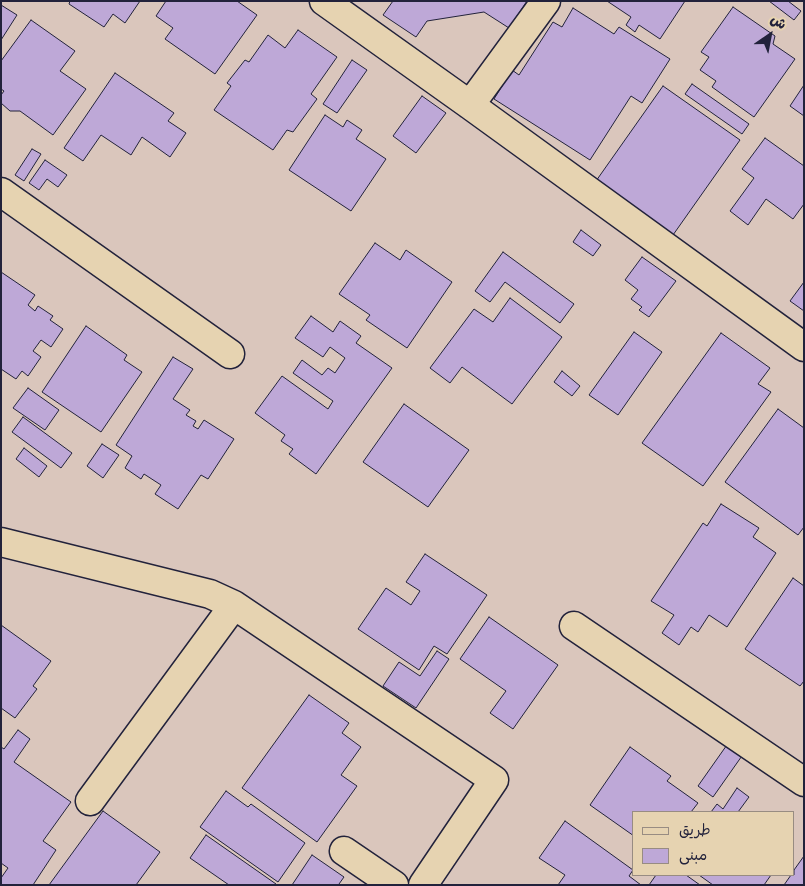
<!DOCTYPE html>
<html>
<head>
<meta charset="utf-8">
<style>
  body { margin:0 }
  #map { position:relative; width:805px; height:886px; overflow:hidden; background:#dac6bc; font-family:Caveat,"Playpen Sans Arabic",sans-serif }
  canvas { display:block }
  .frame { position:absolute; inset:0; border:2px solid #22223b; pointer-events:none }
  .legend { position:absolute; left:632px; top:811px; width:162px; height:65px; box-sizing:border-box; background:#e6d3b1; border:1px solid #988c82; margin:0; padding:6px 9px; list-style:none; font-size:15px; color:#22223b }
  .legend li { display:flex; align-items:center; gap:10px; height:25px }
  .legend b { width:25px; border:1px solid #988c82 }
  .north { position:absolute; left:745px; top:10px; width:50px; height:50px; -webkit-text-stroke:4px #e6d3b1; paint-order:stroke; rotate:33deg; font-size:14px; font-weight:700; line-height:20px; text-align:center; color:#22223b }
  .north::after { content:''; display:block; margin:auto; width:18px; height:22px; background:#22223b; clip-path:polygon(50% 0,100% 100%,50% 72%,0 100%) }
</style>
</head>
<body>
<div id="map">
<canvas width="805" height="886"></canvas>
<div class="frame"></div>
<ul class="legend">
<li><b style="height:6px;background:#e6d3b1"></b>طريق</li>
<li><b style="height:14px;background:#bea8d7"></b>مبنى</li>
</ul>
<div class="north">ش</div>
</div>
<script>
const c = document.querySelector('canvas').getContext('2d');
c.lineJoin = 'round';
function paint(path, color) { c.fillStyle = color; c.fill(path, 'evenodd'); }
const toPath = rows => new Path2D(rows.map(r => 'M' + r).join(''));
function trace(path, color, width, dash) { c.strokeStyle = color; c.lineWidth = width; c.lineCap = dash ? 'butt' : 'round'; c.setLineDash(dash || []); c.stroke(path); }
const building = toPath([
  [70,1,140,1,125,23,113,14,104,27,69,4,70,1],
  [166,1,237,1,257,15,215,74,165,39,173,28,156,16,166,1],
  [393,1,527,1,509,28,484,12,427,21,416,37,383,15,393,1],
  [607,1,685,1,660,39,639,25,635,32,626,25,631,17,607,1],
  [769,1,788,1,801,11,794,20,769,1],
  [1,5,17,15,1,40,1,5],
  [733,7,775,36,773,44,795,59,754,117,712,87,716,81,700,70,709,57,701,52,733,7],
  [573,8,614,34,619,27,670,59,642,103,631,96,590,160,494,99,512,70,519,75,553,22,562,27,573,8],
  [31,20,75,51,60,71,86,89,53,135,20,111,10,111,1,103,1,95,4,91,1,89,1,61,31,20],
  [298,30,337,57,311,94,317,99,293,132,287,130,273,150,214,110,231,86,227,83,245,60,249,62,268,35,285,48,298,30],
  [352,60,367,70,337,113,323,104,352,60],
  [115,73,174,113,168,121,186,133,170,157,142,137,131,155,101,135,83,161,64,148,115,73],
  [692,84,749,124,742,134,685,94,692,84],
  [804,85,804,116,790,106,804,85],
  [663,86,740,140,673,235,596,181,663,86],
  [422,96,446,113,416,153,393,136,422,96],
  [325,115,343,127,347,120,362,130,356,139,386,159,351,211,289,170,325,115],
  [765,138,804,166,804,204,793,219,766,199,748,225,730,211,754,178,742,169,765,138],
  [32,149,41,154,24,181,15,175,32,149],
  [45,160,67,175,58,187,47,179,39,190,29,183,45,160],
  [581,230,601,245,593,256,573,242,581,230],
  [375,243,400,260,406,250,452,282,407,348,366,320,370,315,339,294,375,243],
  [503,252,574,304,560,323,505,282,490,302,475,291,503,252],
  [642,257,676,281,649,317,639,310,642,307,631,299,638,290,625,280,642,257],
  [1,272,35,295,28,305,35,311,38,306,53,316,50,320,63,329,51,347,41,340,33,351,41,357,28,376,22,371,16,379,1,369,1,272],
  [804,282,804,311,790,301,804,282],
  [510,298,562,337,512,404,462,367,450,383,430,368,474,309,493,322,510,298],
  [311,316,333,332,340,321,361,336,356,343,392,368,316,474,289,454,293,449,281,441,285,435,255,413,282,376,328,409,333,401,293,373,302,360,322,375,328,368,335,373,345,358,330,347,323,357,295,338,311,316],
  [86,326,127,355,124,360,142,372,101,432,42,392,86,326],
  [634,332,662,352,618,415,589,395,634,332],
  [721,333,770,368,758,384,771,392,703,486,642,443,721,333],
  [173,357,193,369,173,399,190,410,186,415,196,421,193,426,198,429,204,420,234,439,208,479,201,475,178,509,155,494,161,485,144,474,141,479,125,468,132,456,116,445,173,357],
  [562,371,580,386,572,396,554,382,562,371],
  [28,388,59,410,45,430,13,408,28,388],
  [404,404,469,450,428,507,363,462,404,404],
  [778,409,804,428,804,527,798,535,725,482,778,409],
  [23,417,72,453,61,468,12,432,23,417],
  [102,444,119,455,103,478,87,466,102,444],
  [24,448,47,466,39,477,16,459,24,448],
  [721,504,759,528,753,537,776,553,727,627,709,615,698,632,691,627,679,645,662,633,674,615,651,601,703,523,707,526,721,504],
  [425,554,487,595,447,654,434,646,419,670,358,629,386,588,411,605,420,591,406,582,425,554],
  [793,578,804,586,804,681,800,686,745,649,793,578],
  [489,617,558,665,513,729,490,713,506,691,460,659,489,617],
  [1,625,51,661,33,686,37,689,15,718,1,708,1,625],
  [437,651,449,659,416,708,383,686,399,662,420,676,437,651],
  [309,695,349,723,342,733,361,747,341,775,357,786,317,842,242,788,309,695],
  [18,730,30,739,14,762,71,802,43,841,56,850,33,885,1,885,1,878,8,868,1,863,1,747,4,749,18,730],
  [729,742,744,753,713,797,698,786,729,742],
  [630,747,671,776,667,781,698,803,691,812,634,812,634,836,590,805,630,747],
  [737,788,749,797,738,812,711,812,717,804,723,809,737,788],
  [226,791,248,807,251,804,305,843,278,882,200,827,226,791],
  [103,811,160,852,136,885,49,885,103,811],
  [565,821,633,870,629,876,641,885,558,885,565,875,539,858,565,821],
  [206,835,276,884,275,885,229,885,190,858,206,835],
  [312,855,344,877,339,884,340,885,292,885,312,855],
  [804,856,804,885,784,885,791,875,794,875,794,870,804,856],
  [656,875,686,875,700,885,649,885,656,875],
  [699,875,771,875,764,885,713,885,699,875]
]);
paint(building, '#bea8d7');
trace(building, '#22223b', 1);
const street = toPath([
  [324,1,470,105,804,347],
  [470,105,546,1],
  [1,192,230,354],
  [1,542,210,594,234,605],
  [574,626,804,782],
  [90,801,234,605,494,780,423,885],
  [344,851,394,885]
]);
trace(street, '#22223b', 31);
trace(street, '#e6d3b1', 28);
</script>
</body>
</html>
